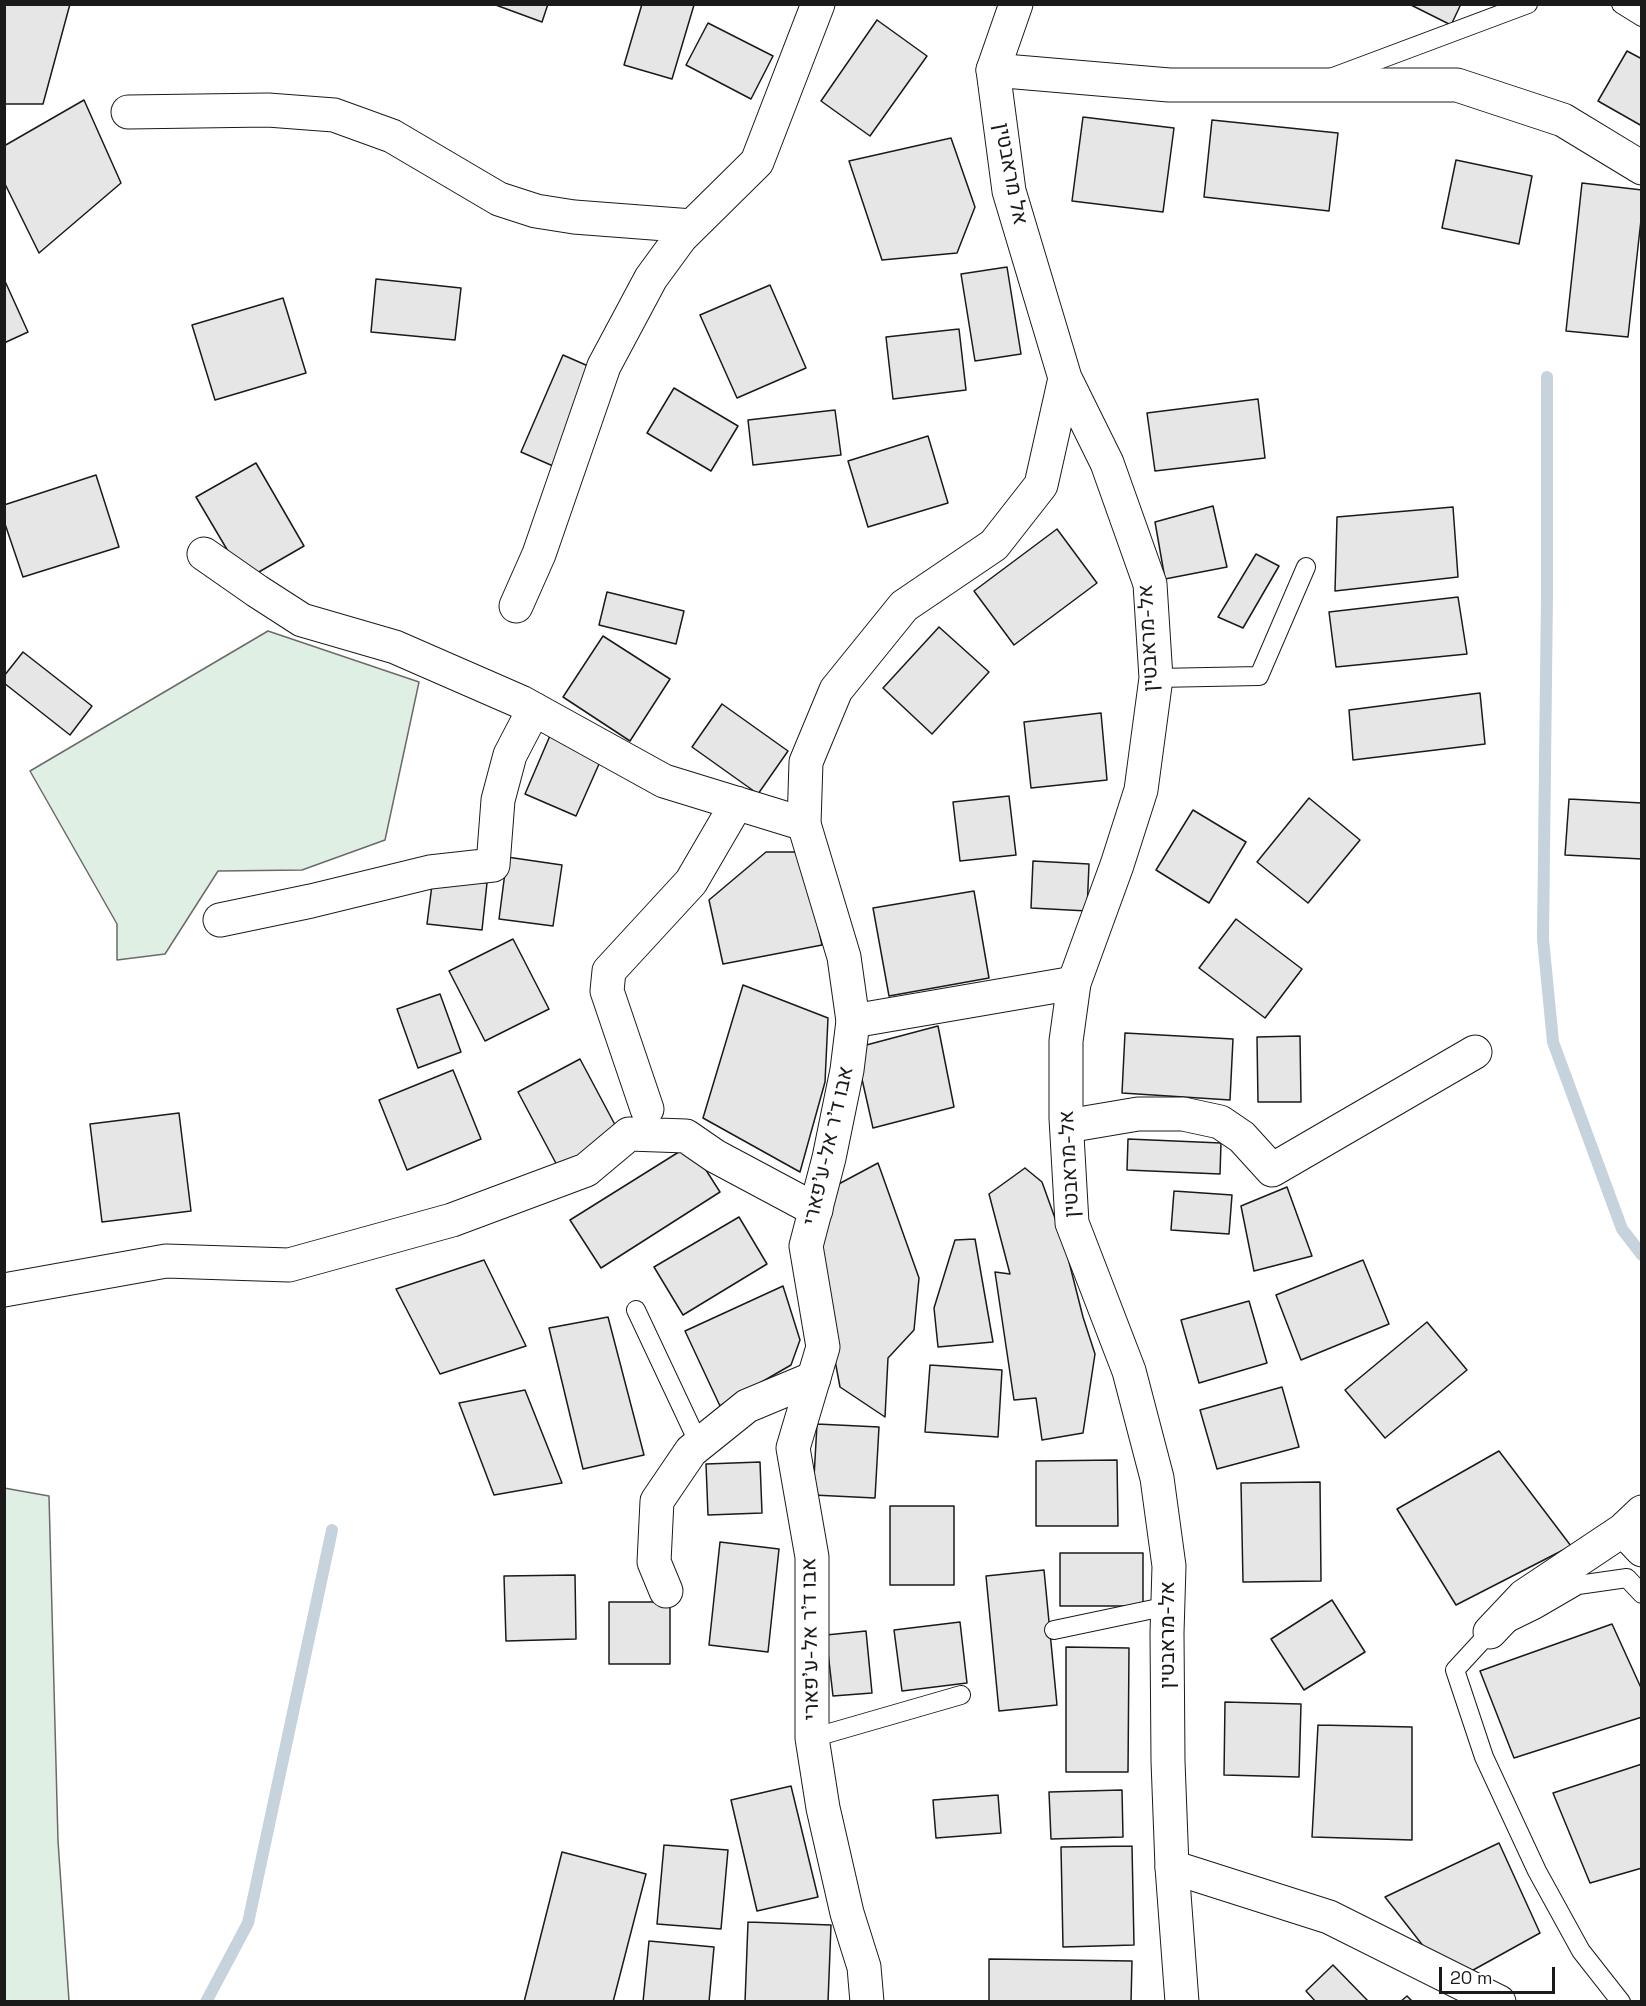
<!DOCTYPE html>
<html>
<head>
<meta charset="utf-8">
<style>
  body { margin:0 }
  #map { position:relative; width:1646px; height:2006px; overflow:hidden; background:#fff; font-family:"Space Grotesk",sans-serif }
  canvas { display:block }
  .frame { position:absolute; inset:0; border:6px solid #1a1a1a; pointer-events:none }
  .scale { position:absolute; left:1439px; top:1967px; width:116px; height:27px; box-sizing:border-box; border:3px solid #1a1a1a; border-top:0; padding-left:8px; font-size:18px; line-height:21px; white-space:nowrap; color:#1a1a1a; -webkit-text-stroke:4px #fff; paint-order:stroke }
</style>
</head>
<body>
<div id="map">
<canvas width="1646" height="2006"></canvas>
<div class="frame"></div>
<div class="scale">20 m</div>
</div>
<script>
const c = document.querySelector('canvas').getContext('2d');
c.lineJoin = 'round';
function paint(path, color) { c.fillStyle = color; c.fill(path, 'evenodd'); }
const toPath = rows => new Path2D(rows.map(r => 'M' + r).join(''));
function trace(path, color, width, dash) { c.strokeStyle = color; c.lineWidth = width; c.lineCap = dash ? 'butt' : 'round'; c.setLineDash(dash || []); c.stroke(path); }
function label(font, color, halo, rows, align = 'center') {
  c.font = font + ' "Space Grotesk",Heebo,sans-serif'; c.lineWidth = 4.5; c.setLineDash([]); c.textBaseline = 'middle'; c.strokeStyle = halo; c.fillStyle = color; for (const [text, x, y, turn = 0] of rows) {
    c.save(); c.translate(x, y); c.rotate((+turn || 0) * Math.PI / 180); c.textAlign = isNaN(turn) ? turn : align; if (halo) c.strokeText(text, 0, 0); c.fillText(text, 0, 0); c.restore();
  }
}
const green = toPath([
  [268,631,419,682,385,840,302,870,218,871,165,954,117,960,117,924,30,771,268,631],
  [4,1488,49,1496,58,1841,69,2001,5,2001,4,1488]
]);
paint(green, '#e0efe3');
trace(green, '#6a6a6a', 1.5);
trace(toPath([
  [1547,377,1547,593,1543,939,1553,1042,1622,1229,1642,1255],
  [206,2002,248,1923,332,1530]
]), '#c6d2dc', 12);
const building = toPath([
  [4,4,70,4,43,104,4,104,4,4],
  [493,4,548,4,542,22,493,4],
  [642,4,694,5,672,79,624,65,642,4],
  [1409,4,1461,4,1451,25,1409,4],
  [877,20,927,56,870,136,821,101,877,20],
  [708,23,773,56,751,99,686,65,708,23],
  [1627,51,1642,59,1642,126,1598,101,1627,51],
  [84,100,121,183,39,253,4,182,4,146,84,100],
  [1083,117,1174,128,1163,212,1072,201,1083,117],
  [1212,120,1338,133,1329,211,1204,197,1212,120],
  [951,138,975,207,957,253,882,260,849,161,951,138],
  [1456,160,1532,176,1519,244,1442,228,1456,160],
  [1582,183,1642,190,1642,211,1628,337,1566,331,1582,183],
  [1007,267,1021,354,975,361,961,274,1007,267],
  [4,279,28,332,4,343,4,279],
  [376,279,461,288,455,340,371,332,376,279],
  [770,285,806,368,737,398,700,315,770,285],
  [283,298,306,373,215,400,192,325,283,298],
  [959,329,966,390,893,399,886,337,959,329],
  [563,355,595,369,553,466,521,452,563,355],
  [674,388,738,426,711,471,647,433,674,388],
  [1258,399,1265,458,1155,471,1147,413,1258,399],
  [835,410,841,455,753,465,748,420,835,410],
  [928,436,948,503,868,527,848,461,928,436],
  [256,463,304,546,245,580,196,497,256,463],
  [96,475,119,547,23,577,4,521,4,505,96,475],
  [1213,506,1227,567,1165,579,1155,522,1213,506],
  [1453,507,1458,577,1335,591,1337,517,1453,507],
  [1057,529,1097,583,1014,645,974,591,1057,529],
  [1256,554,1279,566,1243,628,1218,617,1256,554],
  [607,592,684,611,676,644,599,625,607,592],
  [1458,597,1467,654,1336,667,1329,612,1458,597],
  [939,627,989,672,932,734,883,688,939,627],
  [603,636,670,679,630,741,563,697,603,636],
  [23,652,92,706,70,735,4,683,4,676,23,652],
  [1480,693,1485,744,1353,760,1349,710,1480,693],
  [722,704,788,751,758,794,692,747,722,704],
  [1101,713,1107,780,1031,788,1024,722,1101,713],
  [555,724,607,746,576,816,525,794,555,724],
  [1009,796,1016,855,960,861,953,802,1009,796],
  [1309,798,1360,840,1308,903,1257,862,1309,798],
  [1569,799,1642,803,1642,859,1565,855,1569,799],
  [1193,810,1246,842,1209,903,1156,870,1193,810],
  [766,852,802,852,822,945,723,964,709,900,766,852],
  [507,857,562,865,553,926,499,919,507,857],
  [1033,861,1089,864,1087,911,1031,908,1033,861],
  [433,877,487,883,482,930,427,924,433,877],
  [974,891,989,978,889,996,873,908,974,891],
  [1236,919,1302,969,1265,1018,1199,968,1236,919],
  [513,939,549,1009,485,1041,449,971,513,939],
  [743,985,828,1018,825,1082,800,1172,703,1118,743,985],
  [440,994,461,1052,418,1068,397,1009,440,994],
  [938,1026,954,1107,873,1128,855,1048,938,1026],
  [1125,1033,1233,1039,1230,1100,1122,1093,1125,1033],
  [1300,1036,1301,1102,1258,1102,1257,1037,1300,1036],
  [580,1059,621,1136,559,1169,518,1092,580,1059],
  [453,1070,481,1139,407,1170,379,1100,453,1070],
  [179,1113,191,1211,102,1222,90,1124,179,1113],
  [1128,1139,1221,1143,1220,1174,1127,1170,1128,1139],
  [690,1145,720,1192,601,1268,570,1220,690,1145],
  [878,1163,919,1278,914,1330,888,1358,885,1417,840,1387,812,1238,835,1186,878,1163],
  [1025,1168,1042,1182,1065,1246,1083,1317,1095,1354,1083,1433,1042,1440,1036,1398,1014,1400,995,1272,1010,1274,989,1194,1025,1168],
  [1287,1187,1312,1256,1254,1271,1241,1206,1287,1187],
  [1174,1191,1232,1195,1229,1234,1171,1230,1174,1191],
  [739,1217,767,1264,683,1315,654,1267,739,1217],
  [975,1239,993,1342,938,1347,934,1308,955,1240,975,1239],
  [484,1260,526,1346,440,1374,396,1289,484,1260],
  [1363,1260,1389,1324,1301,1360,1276,1295,1363,1260],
  [783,1286,800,1340,791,1365,720,1406,685,1331,783,1286],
  [1249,1301,1267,1363,1199,1383,1181,1320,1249,1301],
  [608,1317,644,1455,583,1469,549,1328,608,1317],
  [1427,1322,1467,1370,1385,1438,1345,1390,1427,1322],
  [930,1365,1002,1370,998,1437,925,1432,930,1365],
  [1282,1387,1299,1447,1217,1469,1200,1410,1282,1387],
  [525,1390,562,1483,494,1495,459,1403,525,1390],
  [817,1424,879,1427,875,1498,813,1495,817,1424],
  [1499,1451,1571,1546,1456,1605,1397,1509,1499,1451],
  [1117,1460,1118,1526,1036,1526,1036,1461,1117,1460],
  [760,1462,762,1513,708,1515,706,1464,760,1462],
  [1320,1482,1321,1581,1243,1582,1241,1483,1320,1482],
  [890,1506,954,1506,954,1585,890,1585,890,1506],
  [720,1542,779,1549,768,1652,709,1645,720,1542],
  [1060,1553,1143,1553,1143,1606,1060,1606,1060,1553],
  [1044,1570,1057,1705,999,1711,986,1576,1044,1570],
  [575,1575,576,1639,506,1641,504,1576,575,1575],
  [1332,1600,1365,1652,1304,1690,1271,1639,1332,1600],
  [609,1602,670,1602,670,1664,609,1664,609,1602],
  [960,1622,967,1683,902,1691,894,1630,960,1622],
  [1612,1624,1642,1690,1642,1717,1514,1758,1480,1671,1612,1624],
  [866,1631,872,1693,833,1696,826,1635,866,1631],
  [1066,1647,1129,1648,1128,1772,1066,1772,1066,1647],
  [1225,1702,1301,1704,1299,1777,1224,1775,1225,1702],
  [1318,1725,1412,1727,1412,1840,1312,1837,1318,1725],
  [1642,1764,1642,1868,1590,1883,1553,1793,1642,1764],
  [791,1786,818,1897,757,1911,731,1800,791,1786],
  [1122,1790,1123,1837,1051,1839,1049,1792,1122,1790],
  [998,1795,1001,1833,936,1838,933,1800,998,1795],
  [1499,1843,1540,1933,1466,1974,1431,1956,1385,1897,1499,1843],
  [664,1845,728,1850,721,1929,657,1924,664,1845],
  [1132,1846,1134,1945,1063,1947,1061,1847,1132,1846],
  [562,1852,646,1874,613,2002,524,2002,562,1852],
  [748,1922,831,1925,828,2002,745,2002,748,1922],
  [649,1941,714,1947,709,2002,643,2002,649,1941],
  [989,1959,1132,1961,1131,2002,989,2002,989,1959],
  [1333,1965,1369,2002,1316,2002,1306,1991,1333,1965],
  [1407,1996,1413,2002,1400,2002,1407,1996]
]);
paint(building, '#e6e6e6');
trace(building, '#1a1a1a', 1.5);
const service = toPath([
  [1621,4,1642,17],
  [1333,77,1528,4],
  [1156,678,1259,676,1306,567],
  [636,1310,699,1444],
  [1054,1630,1168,1606],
  [812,1738,961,1695],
  [1621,2002,1581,1951,1537,1871,1484,1757,1455,1670,1490,1632,1535,1610,1578,1585,1627,1578,1642,1594]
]);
const minor = toPath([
  [993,70,1169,85,1457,85,1563,120,1642,168],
  [128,112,268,110,334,115,392,136,499,199,536,211,574,217,692,226],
  [204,554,257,591,302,620,395,647,521,702,664,781,804,824],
  [516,606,539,554,604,366,651,278,681,237,757,162,818,4],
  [220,920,311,901,430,872,493,865,498,800,510,755,534,709],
  [853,1021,1074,983],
  [647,1109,607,991,609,971,691,882,737,803],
  [1067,1126,1138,1114,1183,1114,1220,1122,1242,1137,1272,1170,1475,1052],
  [4,1290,166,1261,289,1265,452,1220,586,1170,629,1134,686,1136,715,1156,816,1210],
  [1623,1530,1642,1550],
  [666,1591,654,1562,657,1501,691,1451,747,1406,814,1378],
  [1490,1632,1524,1596,1623,1530,1642,1512],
  [1172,1867,1329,1917,1499,2002]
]);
const tertiary = toPath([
  [1016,4,993,70,1009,191,1065,378,1107,463,1150,584,1156,678,1141,790,1117,865,1074,983,1066,1041,1066,1118,1072,1223,1129,1371,1157,1478,1169,1566,1167,1633,1168,1761,1172,1867,1182,2002],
  [867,2002,864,1967,847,1913,823,1808,812,1738,812,1557,793,1448,823,1347,806,1246,829,1158,847,1070,853,1021,844,957,804,824,806,762,836,690,904,606,994,545,1041,485,1065,378]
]);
trace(service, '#1a1a1a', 20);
trace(minor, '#1a1a1a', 35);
trace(tertiary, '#1a1a1a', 35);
trace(service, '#fff', 18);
trace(minor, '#fff', 33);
trace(tertiary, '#fff', 33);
label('21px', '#1a1a1a', '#fff', [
  ["אל מראבטין",1010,174,79],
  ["אל-מראבטין",1149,638,-93],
  ["אבו ד'ר אל-ע'פארי",829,1146,-77],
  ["אל-מראבטין",1070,1164,-93],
  ["אל-מראבטין",1168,1635,-90],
  ["אבו ד'ר אל-ע'פארי",811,1639,-91]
]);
</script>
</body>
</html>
